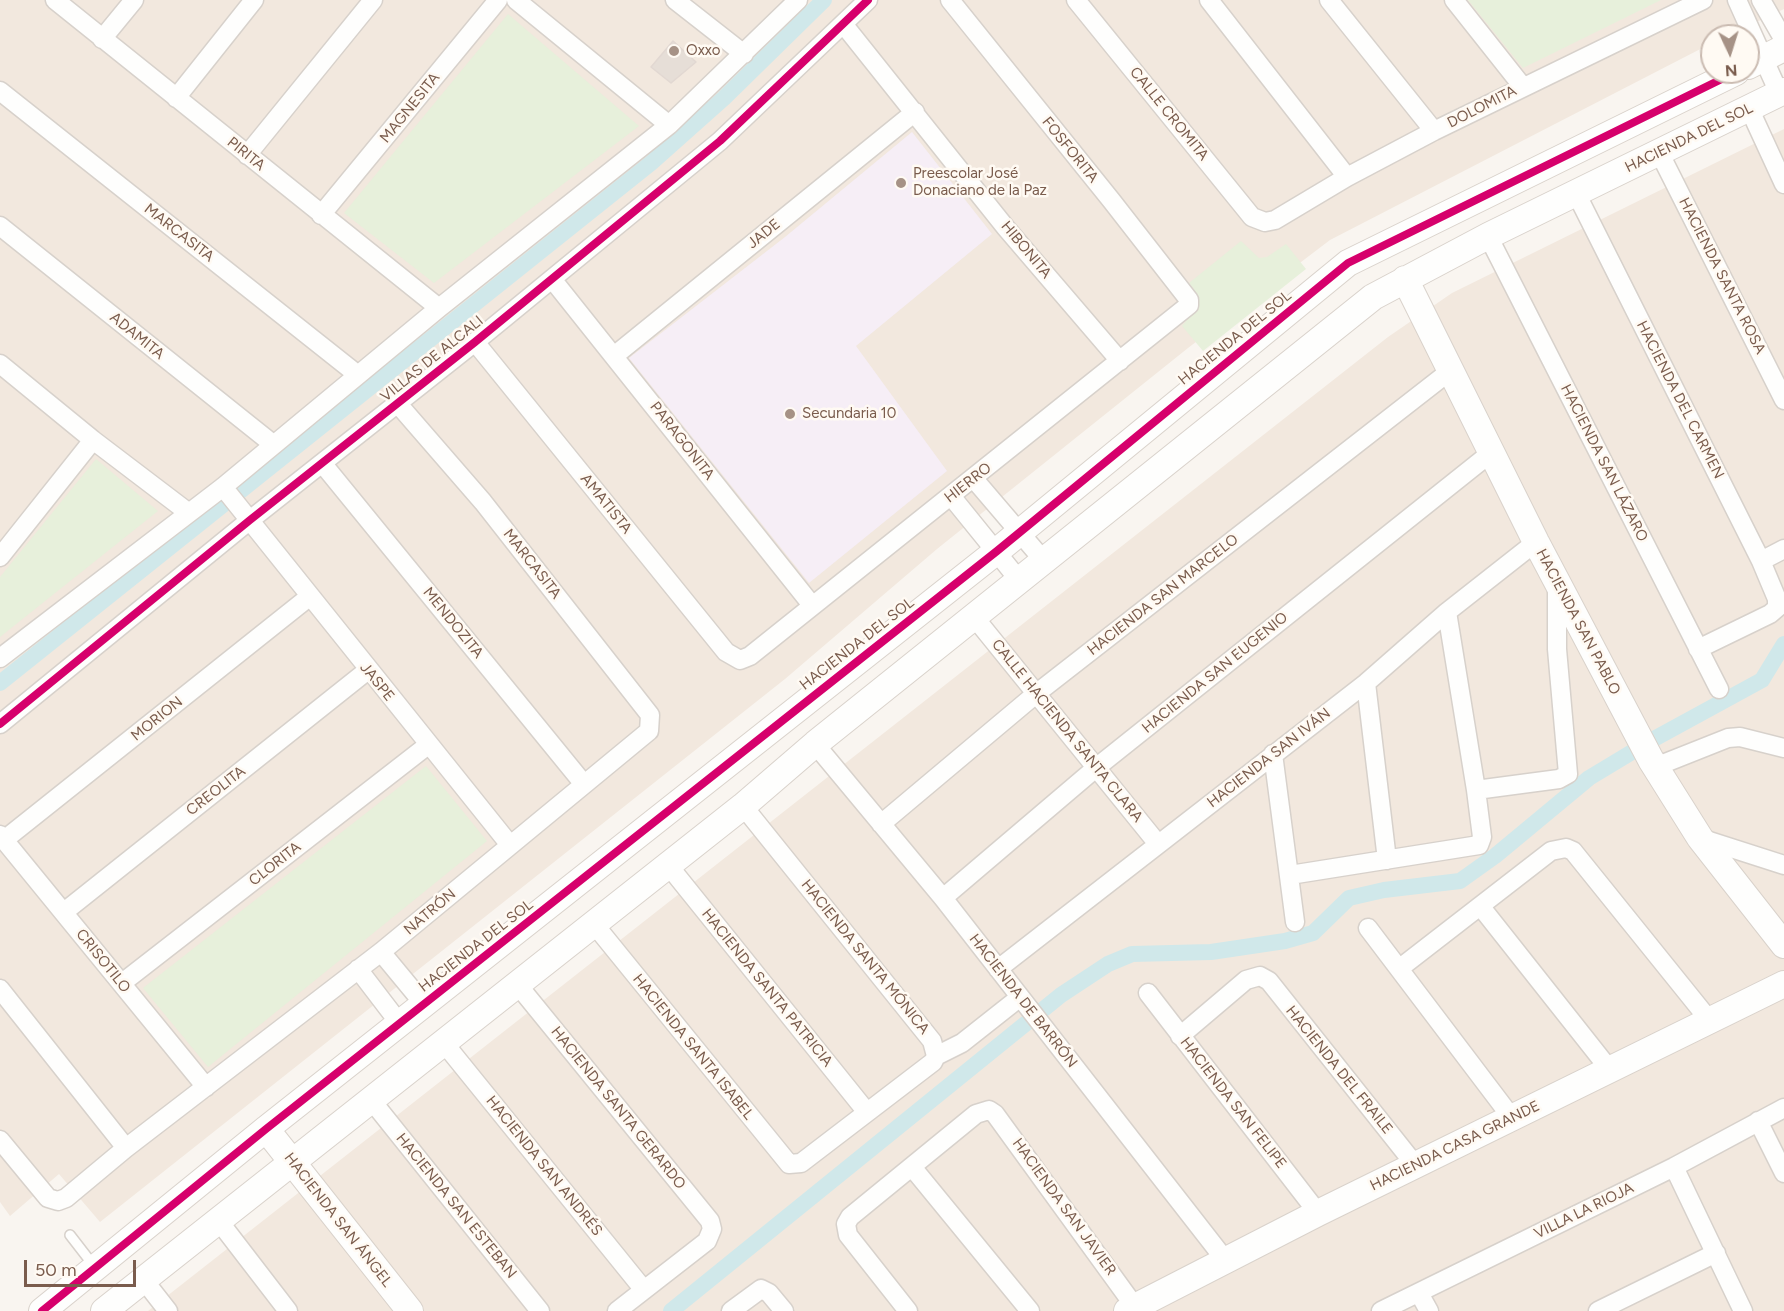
<!DOCTYPE html>
<html>
<head>
<meta charset="utf-8">
<style>
  body { margin:0 }
  #map { position:relative; width:1784px; height:1311px; overflow:hidden; background:#f9f5f0; font-family:Figtree,sans-serif }
  canvas { display:block }
  .north { position:absolute; left:1700px; top:24px; width:60px; height:60px; box-sizing:border-box; background:#fffaf3; border:2px solid #cabbb1; border-radius:50%; rotate:176deg; font-size:16px; font-weight:700; line-height:24px; text-align:center; color:#7a5c4d }
  .north::after { content:''; display:block; margin:auto; width:21px; height:27px; background:#a69286; clip-path:polygon(50% 0,100% 100%,50% 72%,0 100%) }
  .scale { position:absolute; left:24px; top:1260px; width:112px; height:27px; box-sizing:border-box; border:3px solid #7a5c4d; border-top:0; padding-left:8px; font-size:18px; line-height:21px; white-space:nowrap; color:#7a5c4d; -webkit-text-stroke:4px #fffaf3; paint-order:stroke }
</style>
</head>
<body>
<div id="map">
<canvas width="1784" height="1311"></canvas>
<div class="north">N</div>
<div class="scale">50 m</div>
</div>
<script>
const c = document.querySelector('canvas').getContext('2d');
c.lineJoin = 'round';
function paint(path, color) { c.fillStyle = color; c.fill(path, 'evenodd'); }
const toPath = rows => new Path2D(rows.map(r => 'M' + r).join(''));
function trace(path, color, width, dash) { c.strokeStyle = color; c.lineWidth = width; c.lineCap = dash ? 'butt' : 'round'; c.setLineDash(dash || []); c.stroke(path); }
function label(font, color, halo, rows, align = 'center') {
  c.font = font + ' Figtree,sans-serif'; c.lineWidth = 5; c.setLineDash([]); c.textBaseline = 'middle'; c.strokeStyle = halo; c.fillStyle = color; for (const [text, x, y, turn = 0] of rows) {
    c.save(); c.translate(x, y); c.rotate((+turn || 0) * Math.PI / 180); c.textAlign = isNaN(turn) ? turn : align; if (halo) c.strokeText(text, 0, 0); c.fillText(text, 0, 0); c.restore();
  }
}
paint(toPath([
  [0,0,1784,0,1784,9,1727,36,1712,36,1712,43,1330,240,1188,348,937,549,785,679,100,1222,59,1174,10,1216,0,1202],
  [1784,129,1784,1311,148,1311,1388,337,1452,293]
]), '#f2e8de');
paint(toPath([
  [912,132,992,234,856,346,947,471,809,583,629,358,785,237]
]), '#f6eef6');
paint(toPath([
  [1468,0,1661,0,1523,68],
  [508,14,639,126,434,283,344,213],
  [1241,241,1259,258,1267,257,1286,244,1306,269,1203,351,1182,326,1190,316,1194,306,1194,289,1189,283],
  [96,459,158,511,0,637,0,577],
  [426,766,487,841,208,1067,143,988]
]), '#e7f0db');
trace(toPath([
  [0,683,651,163,724,98,824,0],
  [671,1311,1061,995,1108,964,1132,954,1211,952,1285,941,1313,933,1349,898,1384,890,1460,881,1495,856,1589,778,1652,740,1762,680,1784,644]
]), '#d0e8ea', 16);
const building = toPath([
  [673,41,696,62,671,83,651,67,673,41]
]);
paint(building, '#e6ded7');
trace(building, '#e2d8d2', 1.5);
const lane = toPath([
  [70,1235,94,1266]
]);
const street = toPath([
  [55,0,439,308],
  [516,0,669,125],
  [675,0,744,54],
  [1076,0,1252,217,1265,222,1275,220,1347,177,1434,131,1703,0],
  [1209,0,1347,177],
  [1329,0,1434,131],
  [1454,0,1523,87],
  [1737,0,1779,93],
  [1761,0,1784,40],
  [844,25,1006,228,1120,361],
  [102,39,134,0],
  [0,91,358,375],
  [176,98,254,0],
  [1749,108,1784,184],
  [1659,152,1784,400],
  [247,155,373,0],
  [1576,193,1761,561,1777,599,1777,608,1770,614,1698,649],
  [321,215,498,0],
  [0,226,274,445],
  [1488,236,1719,689],
  [552,279,811,604],
  [475,342,726,652,740,660,750,656,1189,305,1189,300,1111,200,950,0],
  [614,356,915,112],
  [0,364,93,440,189,513],
  [322,463,583,783],
  [974,479,1044,561],
  [223,487,510,845],
  [951,496,1019,580],
  [0,557,93,440],
  [1761,561,1784,549],
  [975,618,1158,844],
  [0,658,223,487,439,308,669,125,798,0],
  [1366,683,1387,860],
  [0,724,250,520,475,342,720,141,868,0],
  [815,744,943,898,1226,1261],
  [1273,754,1295,922],
  [1655,767,1728,738,1740,737,1784,748],
  [1476,790,1559,779,1568,774,1557,649,1557,584],
  [881,824,1037,693,1450,371],
  [0,835,206,1087],
  [1700,838,1784,865],
  [4,840,309,597],
  [668,865,866,1111],
  [1290,875,1479,845,1482,837,1476,790,1447,612],
  [943,898,1097,767,1492,452],
  [1481,907,1610,1070],
  [64,912,368,670],
  [594,924,789,1164,801,1163,933,1062,936,1056,932,1041,743,806],
  [1368,928,1512,1118],
  [381,952,424,1004],
  [1400,968,1551,851,1566,848,1573,851,1710,1021],
  [358,969,400,1024],
  [998,969,1366,683,1447,612,1536,542],
  [122,983,428,745],
  [517,984,710,1221,712,1229,707,1241,617,1311],
  [0,989,126,1148],
  [1148,993,1318,1213],
  [1180,1036,1246,980,1260,976,1269,981,1416,1166],
  [444,1043,644,1290],
  [936,1056,962,1043,1019,998],
  [372,1101,540,1311],
  [1758,1121,1784,1173],
  [0,1140,48,1198,58,1201,66,1198,126,1148,381,952,649,731,650,715,483,502,398,404],
  [912,1167,1030,1311],
  [1674,1167,1743,1311],
  [218,1220,288,1311],
  [143,1279,168,1311],
  [1419,1293,1429,1311],
  [731,1311,761,1289,769,1293,784,1311],
  [908,1311,848,1235,846,1224,850,1217,976,1114,989,1110,995,1114,1138,1311],
  [1381,1311,1674,1167,1784,1108],
  [1598,1311,1716,1253]
]);
const secondary = toPath([
  [1748,66,1784,48],
  [1405,279,1536,542,1651,760,1700,838,1784,945],
  [266,1129,410,1311],
  [42,1311,266,1129,997,551,1348,263,1736,72],
  [104,1311,743,806,815,744,1373,297,1488,236,1784,91],
  [1127,1311,1318,1213,1784,984]
]);
trace(lane, '#d7d1cb', 12);
trace(street, '#d7d1cb', 21);
trace(secondary, '#d9d2cb', 28);
trace(lane, '#fefefd', 9);
trace(street, '#fefefd', 18);
trace(secondary, '#fefefd', 26);
trace(toPath([
  [0,724,250,520,475,342,720,141,868,0],
  [42,1311,266,1129,997,551,1348,263,1736,72]
]), '#d6006c', 8);
for (const [x, y, r, color] of [
  [674,51,6,"#a69286"],
  [901,183,6,"#a69286"],
  [790,414,6,"#a69286"]
]) { const dot = new Path2D(); dot.arc(x, y, r, 0, 2 * Math.PI); c.fillStyle = color; c.fill(dot); trace(dot, '#fffaf3', 2); }
label('15px', '#7a5c4d', '#fffaf3', [
  ["Oxxo",686,51],
  ["Preescolar José",913,174],
  ["Donaciano de la Paz",913,191],
  ["Secundaria 10",802,414]
], 'left');
label('15px', '#7a5c4d', '#fffaf3', [
  ["DOLOMITA",1482,107,-27],
  ["MAGNESITA",410,108,-51],
  ["CALLE CROMITA",1169,114,51],
  ["HACIENDA DEL SOL",1689,138,-26],
  ["FOSFORITA",1070,150,51],
  ["PIRITA",246,154,39],
  ["MARCASITA",179,233,38],
  ["JADE",764,234,-39],
  ["HIBONITA",1026,250,50],
  ["HACIENDA SANTA ROSA",1722,276,63],
  ["ADAMITA",137,336,39],
  ["HACIENDA DEL SOL",1235,338,-39],
  ["VILLAS DE ALCALI",432,359,-39],
  ["HACIENDA DEL CARMEN",1680,400,63],
  ["PARAGONITA",682,441,52],
  ["HACIENDA SAN LÁZARO",1604,463,63],
  ["HIERRO",968,483,-38],
  ["AMATISTA",606,504,51],
  ["MARCASITA",532,564,52],
  ["HACIENDA SAN MARCELO",1163,595,-38],
  ["HACIENDA SAN PABLO",1578,622,62],
  ["MENDOZITA",453,623,51],
  ["HACIENDA DEL SOL",857,644,-38],
  ["HACIENDA SAN EUGENIO",1215,673,-39],
  ["JASPE",377,682,51],
  ["MORION",157,719,-39],
  ["CALLE HACIENDA SANTA CLARA",1067,731,51],
  ["HACIENDA SAN IVÁN",1269,758,-38],
  ["CREOLITA",216,791,-38],
  ["CLORITA",275,864,-38],
  ["NATRÓN",430,912,-40],
  ["HACIENDA DEL SOL",476,946,-38],
  ["HACIENDA SANTA MÓNICA",865,957,51],
  ["CRISOTILO",103,961,51],
  ["HACIENDA SANTA PATRICIA",767,988,51],
  ["HACIENDA DE BARRÓN",1023,1001,52],
  ["HACIENDA SANTA ISABEL",693,1047,51],
  ["HACIENDA DEL FRAILE",1339,1070,51],
  ["HACIENDA SAN FELIPE",1233,1103,52],
  ["HACIENDA SANTA GERARDO",618,1108,51],
  ["HACIENDA CASA GRANDE",1455,1146,-26],
  ["HACIENDA SAN ANDRÉS",544,1166,51],
  ["HACIENDA SAN ESTEBAN",456,1206,51],
  ["HACIENDA SAN JAVIER",1064,1207,54],
  ["VILLA LA RIOJA",1584,1211,-26],
  ["HACIENDA SAN ÁNGEL",338,1220,52]
]);
</script>
</body>
</html>
